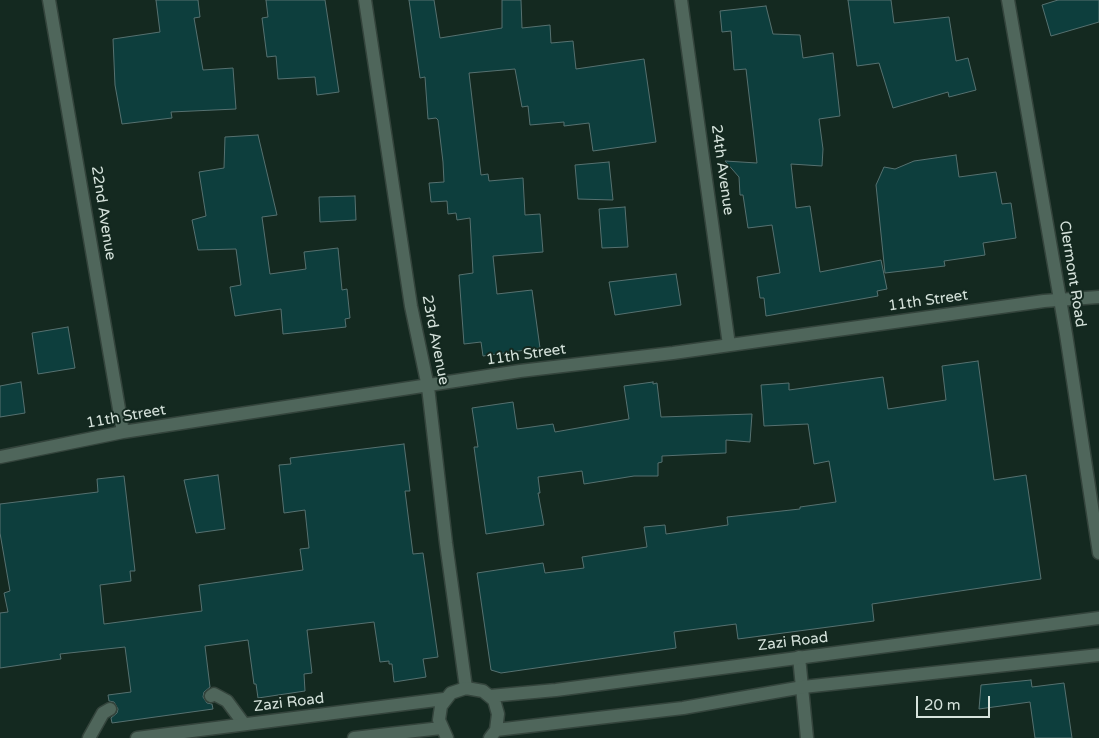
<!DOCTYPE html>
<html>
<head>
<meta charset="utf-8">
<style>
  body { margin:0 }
  #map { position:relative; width:1099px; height:738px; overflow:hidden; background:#142920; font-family:"Varela Round",sans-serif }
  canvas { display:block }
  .scale { position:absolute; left:916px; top:696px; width:74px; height:22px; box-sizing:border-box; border:2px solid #d6e3dc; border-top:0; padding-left:6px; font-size:15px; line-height:18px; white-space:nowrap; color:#d6e3dc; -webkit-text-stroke:4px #142920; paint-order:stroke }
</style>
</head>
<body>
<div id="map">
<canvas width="1099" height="738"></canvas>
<div class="scale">20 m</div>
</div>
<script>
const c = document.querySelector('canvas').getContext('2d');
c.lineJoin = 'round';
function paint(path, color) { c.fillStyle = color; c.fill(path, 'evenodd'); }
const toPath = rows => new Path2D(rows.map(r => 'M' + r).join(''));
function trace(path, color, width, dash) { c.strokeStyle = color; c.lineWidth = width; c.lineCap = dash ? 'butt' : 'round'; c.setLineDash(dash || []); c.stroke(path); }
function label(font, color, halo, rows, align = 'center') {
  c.font = font + ' "Varela Round",sans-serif'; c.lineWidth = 4; c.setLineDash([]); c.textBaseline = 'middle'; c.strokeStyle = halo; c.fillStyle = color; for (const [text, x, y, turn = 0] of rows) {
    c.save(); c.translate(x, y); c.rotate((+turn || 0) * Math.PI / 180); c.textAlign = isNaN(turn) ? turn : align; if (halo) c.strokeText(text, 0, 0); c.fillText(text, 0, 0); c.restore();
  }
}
const building = toPath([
  [156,0,198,0,200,17,194,18,203,70,233,68,236,109,171,112,172,118,122,124,115,85,113,39,160,32,156,0],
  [266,0,325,0,339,92,317,95,315,77,278,79,276,56,267,57,262,18,268,17,266,0],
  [409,0,434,0,440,38,502,28,502,0,521,0,522,28,550,25,551,43,573,41,576,69,644,59,656,142,593,151,589,123,564,126,564,122,530,125,528,106,522,107,515,69,469,73,481,175,488,174,489,181,523,178,525,215,540,214,543,252,493,256,497,294,532,290,540,348,483,356,481,342,464,344,459,275,473,273,470,218,457,220,456,213,448,214,447,201,431,202,429,183,444,182,443,162,438,120,436,118,428,119,425,77,420,78,409,0],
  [848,0,891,0,894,23,949,17,956,61,968,58,976,90,949,97,948,92,893,108,879,63,857,66,848,0],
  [1058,0,1099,0,1099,22,1051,36,1042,5,1058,0],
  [766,6,773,34,800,35,803,58,833,53,840,116,819,119,823,149,822,166,791,164,796,208,810,206,820,272,881,260,887,289,877,291,878,296,766,316,764,298,760,298,757,277,780,273,772,225,748,228,743,195,740,195,739,177,725,161,757,163,746,69,734,70,731,31,722,32,720,11,766,6],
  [258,135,277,215,262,217,270,274,306,269,304,252,338,248,342,290,347,289,350,318,345,319,346,327,283,334,281,309,235,316,230,287,241,285,236,249,198,250,192,220,206,216,199,172,224,168,225,137,258,135],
  [956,155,959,177,996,172,1002,204,1011,203,1016,238,983,243,985,255,944,261,945,266,885,273,876,185,884,167,895,169,914,161,956,155],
  [609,162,613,200,578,199,575,165,609,162],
  [355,196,356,220,320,222,319,197,355,196],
  [625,207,628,247,602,248,599,209,625,207],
  [676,274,681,305,615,315,609,282,676,274],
  [68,327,75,368,38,374,32,333,68,327],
  [978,361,994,480,1026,475,1041,579,872,604,874,621,738,639,736,624,674,632,676,648,501,673,491,670,477,573,543,563,545,573,584,568,582,557,647,547,644,527,665,525,666,534,728,525,727,517,800,509,800,507,836,502,829,461,814,464,808,424,764,426,761,385,789,383,789,390,883,377,888,409,946,400,942,366,978,361],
  [21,382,25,413,0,417,0,386,21,382],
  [653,382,653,384,657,383,661,417,752,414,750,442,726,440,726,453,662,456,662,462,658,463,658,476,634,476,584,484,582,471,538,477,540,493,538,493,544,525,486,534,474,447,478,447,472,408,513,402,517,429,553,424,555,432,629,419,624,386,653,382],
  [404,444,410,491,405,491,413,554,423,553,438,657,423,659,426,677,394,682,392,664,389,664,389,661,380,662,374,622,307,630,312,673,304,674,305,691,258,698,256,684,254,684,248,640,205,646,210,687,204,692,203,697,207,703,212,704,213,709,112,723,111,718,117,713,118,709,114,702,109,701,108,695,131,692,125,647,60,654,61,659,0,668,0,613,8,612,4,593,10,591,0,533,0,504,98,492,97,479,124,476,135,571,130,571,131,581,100,585,104,624,202,611,199,585,303,570,300,549,309,548,305,510,284,513,279,465,291,464,290,458,404,444],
  [218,475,225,529,196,533,184,480,218,475],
  [1031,680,1032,687,1064,683,1072,738,1035,738,1030,702,979,709,981,685,1031,680]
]);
paint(building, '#0d3e3d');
trace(building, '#567170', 1);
const service = toPath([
  [799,657,807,738],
  [211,696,214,694,227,701,244,724],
  [89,738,103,713,110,709]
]);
const minor = toPath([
  [49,0,123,432],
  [365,0,411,306,428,387,446,543,466,688],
  [681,0,729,345],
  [0,457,123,432,520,371,673,353,1044,301,1099,297]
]);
const tertiary = toPath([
  [1008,0,1066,334,1099,553],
  [490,696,556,690,1099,618],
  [496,730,683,708,803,687,1099,655],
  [137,738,444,699],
  [354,738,441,728],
  [447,738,439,720,441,706,451,693,466,688,483,691,494,700,498,714,496,730,490,738]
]);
trace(service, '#34443c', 15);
trace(minor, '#34443c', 15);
trace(tertiary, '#34443c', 15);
trace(service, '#4f665b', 12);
trace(minor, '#4f665b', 12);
trace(tertiary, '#4f665b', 12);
label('15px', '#d6e3dc', '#142920', [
  ["24th Avenue",722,170,82],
  ["22nd Avenue",103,213,81],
  ["Clermont Road",1072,274,81],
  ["11th Street",928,301,-8],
  ["23rd Avenue",435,340,79],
  ["11th Street",526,355,-8],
  ["11th Street",126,417,-10],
  ["Zazi Road",793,642,-7],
  ["Zazi Road",289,703,-7]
]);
</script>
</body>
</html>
